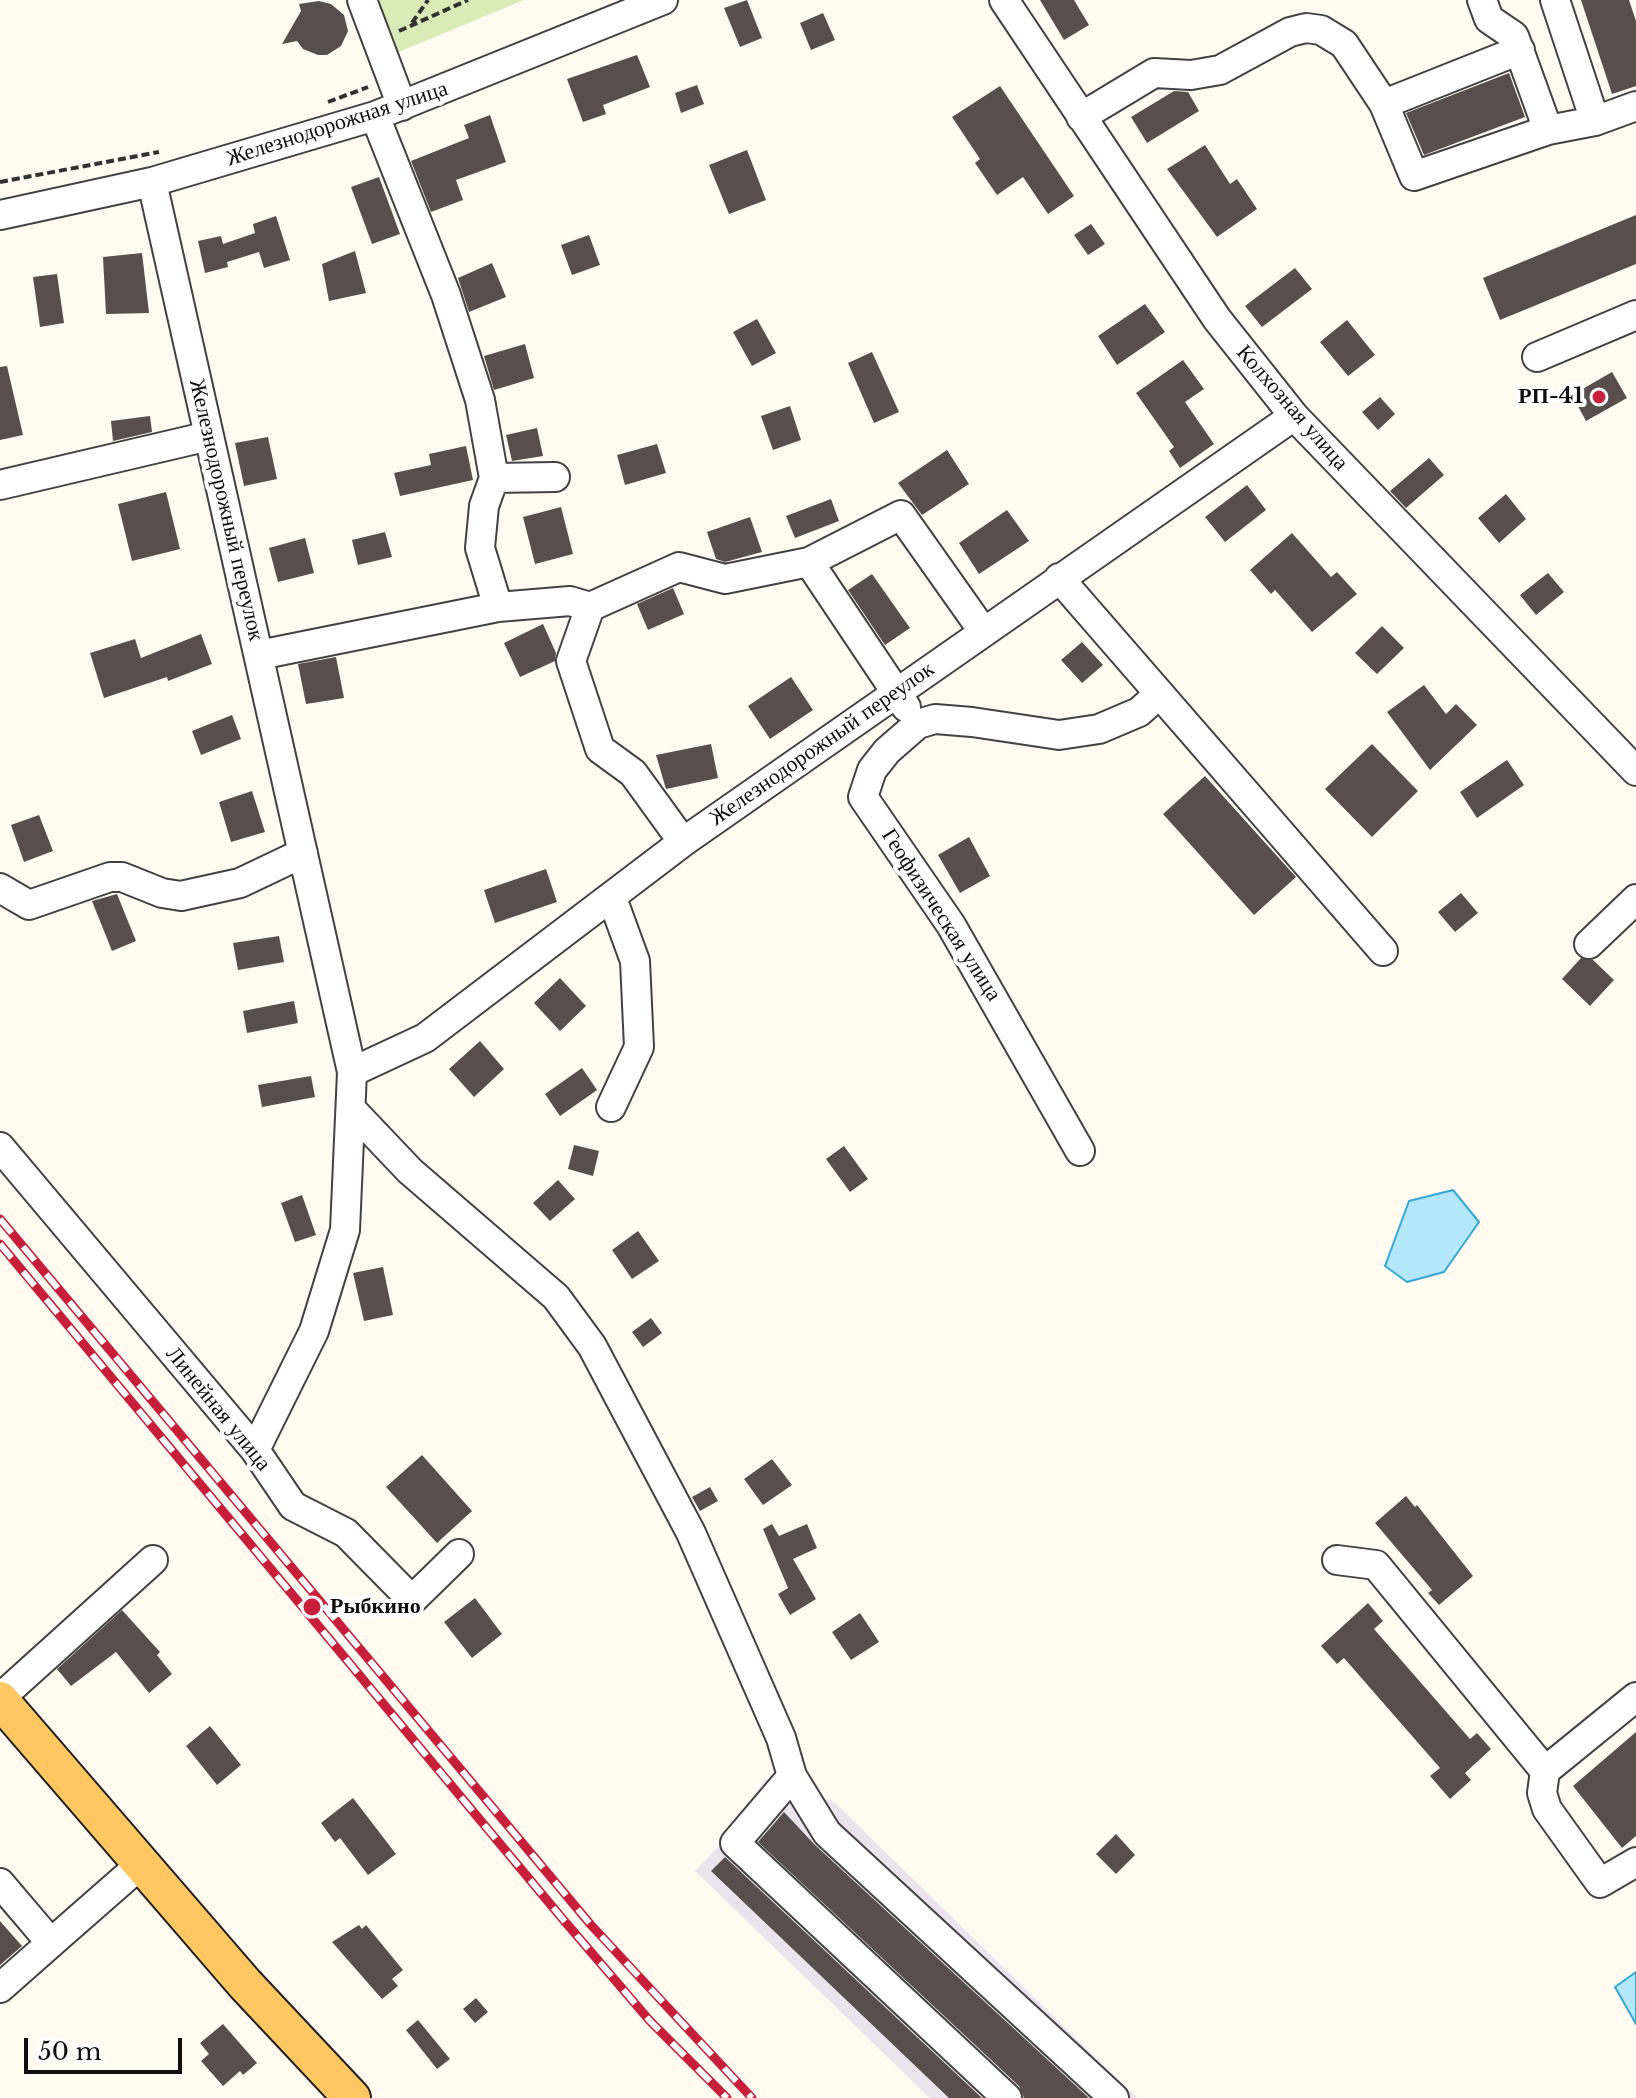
<!DOCTYPE html>
<html>
<head>
<meta charset="utf-8">
<style>
  body { margin:0 }
  #map { position:relative; width:1636px; height:2098px; overflow:hidden; background:#fffbf1; font-family:"Libre Baskerville",serif }
  canvas { display:block }
  .scale { position:absolute; left:24px; top:2038px; width:158px; height:36px; box-sizing:border-box; border:4px solid #0f0f0f; border-top:0; padding-left:10px; font-size:24px; line-height:28px; white-space:nowrap; color:#0f0f0f; -webkit-text-stroke:6px #fff; paint-order:stroke }
</style>
</head>
<body>
<div id="map">
<canvas width="1636" height="2098"></canvas>
<div class="scale">50 m</div>
</div>
<script>
const c = document.querySelector('canvas').getContext('2d');
c.lineJoin = 'round';
function paint(path, color) { c.fillStyle = color; c.fill(path, 'evenodd'); }
const toPath = rows => new Path2D(rows.map(r => 'M' + r).join(''));
function trace(path, color, width, dash) { c.strokeStyle = color; c.lineWidth = width; c.lineCap = dash ? 'butt' : 'round'; c.setLineDash(dash || []); c.stroke(path); }
function label(font, color, halo, rows, align = 'center') {
  c.font = font + ' "Libre Baskerville",serif'; c.lineWidth = 8; c.setLineDash([]); c.textBaseline = 'middle'; c.strokeStyle = halo; c.fillStyle = color; for (const [text, x, y, turn = 0] of rows) {
    c.save(); c.translate(x, y); c.rotate((+turn || 0) * Math.PI / 180); c.textAlign = isNaN(turn) ? turn : align; if (halo) c.strokeText(text, 0, 0); c.fillText(text, 0, 0); c.restore();
  }
}
paint(toPath([
  [765,1779,834,1802,1137,2098,930,2098,695,1871,728,1837]
]), '#ece3ee');
paint(toPath([
  [377,0,524,0,396,53]
]), '#d9ecb8');
const water = toPath([
  [1453,1190,1479,1222,1444,1272,1407,1282,1385,1266,1409,1201,1453,1190],
  [1636,1972,1636,2024,1615,1987,1636,1972]
]);
paint(water, '#b3e7f9');
trace(water, '#36a7d4', 2);
paint(toPath([
  [747,0,762,38,740,47,724,8],
  [1040,0,1074,0,1089,25,1064,40],
  [1581,0,1629,0,1636,21,1636,86,1612,94],
  [319,1,331,4,344,15,348,31,341,46,327,55,318,55,303,49,297,41,282,44,301,11,299,4],
  [823,13,835,40,811,50,800,23],
  [637,55,650,87,603,105,606,114,583,122,567,79],
  [1509,73,1525,117,1424,155,1406,113],
  [697,85,704,104,681,113,675,93],
  [1000,86,1074,196,1048,214,1023,177,997,195,975,163,980,159,952,117],
  [1174,91,1188,92,1199,111,1147,143,1131,117],
  [490,115,506,162,456,180,463,200,431,212,411,161,469,138,464,125],
  [1205,145,1230,184,1237,179,1257,209,1217,237,1167,169],
  [747,150,766,200,729,214,709,165],
  [379,177,400,234,372,244,351,187],
  [1636,215,1636,264,1500,320,1483,278],
  [276,216,290,260,264,268,259,252,227,262,228,267,205,273,198,241,221,236,223,244,255,233,253,224],
  [1091,224,1105,244,1088,255,1074,235],
  [589,235,600,265,572,275,561,245],
  [355,251,366,293,329,301,322,264],
  [142,253,149,313,106,314,103,257],
  [492,263,506,297,469,312,458,278],
  [1295,268,1312,289,1262,327,1245,306],
  [57,274,64,323,40,327,33,277],
  [1145,304,1165,332,1117,365,1098,336],
  [757,319,776,353,752,366,733,332],
  [1347,320,1375,355,1348,376,1320,342],
  [525,344,534,378,494,390,484,356],
  [872,352,899,412,874,423,848,363],
  [1183,360,1204,389,1185,402,1214,444,1180,468,1169,451,1174,447,1136,393],
  [7,366,23,435,0,440,0,367],
  [1612,372,1627,398,1586,421,1572,395],
  [1380,397,1395,414,1378,430,1362,412],
  [790,406,801,440,773,450,761,416],
  [150,416,152,432,113,441,111,421],
  [537,428,543,456,512,461,506,435],
  [268,437,277,479,244,486,235,443],
  [657,444,666,473,625,485,617,455],
  [466,446,473,480,400,496,394,473,431,465,429,454],
  [947,450,969,484,922,515,898,483],
  [1429,458,1444,475,1406,508,1390,491],
  [1247,485,1266,510,1225,542,1205,517],
  [166,492,180,549,132,561,118,504],
  [1506,494,1526,519,1499,543,1478,518],
  [831,499,839,521,795,538,786,516],
  [561,507,573,554,535,564,523,517],
  [1007,510,1029,541,979,574,959,543],
  [750,517,762,552,725,562,716,559,707,532],
  [385,532,392,557,358,565,352,540],
  [1292,533,1331,577,1337,572,1357,594,1312,632,1275,590,1271,594,1250,570],
  [305,538,314,573,278,582,269,548],
  [1548,573,1564,592,1536,615,1520,595],
  [872,574,910,628,885,645,848,590],
  [673,588,684,614,648,630,637,604],
  [543,624,556,653,555,661,520,677,504,643],
  [1382,626,1404,648,1377,674,1355,653],
  [201,634,212,664,168,681,167,677,104,698,90,653,135,639,141,658],
  [1082,642,1103,665,1082,683,1061,660],
  [336,657,344,698,306,704,298,664],
  [791,677,813,710,770,739,748,706],
  [1424,685,1446,714,1456,704,1477,725,1430,770,1387,712],
  [232,715,241,739,201,755,192,731],
  [711,744,718,778,666,789,656,755],
  [1372,744,1418,791,1372,837,1325,789],
  [1507,760,1524,785,1477,818,1460,792],
  [1205,776,1296,877,1254,915,1163,814],
  [252,791,265,832,231,842,219,802],
  [39,815,53,851,24,862,11,825],
  [969,837,990,876,960,893,938,855],
  [546,869,557,902,495,923,484,890],
  [1461,893,1478,913,1455,932,1438,912],
  [117,894,136,941,112,951,92,901],
  [279,936,284,962,238,970,233,943],
  [1581,958,1593,960,1614,980,1590,1006,1562,979],
  [560,978,586,1006,560,1031,534,1003],
  [294,1001,298,1023,247,1033,243,1011],
  [480,1041,504,1069,474,1097,449,1069],
  [582,1068,597,1090,560,1116,545,1094],
  [311,1076,315,1097,262,1107,258,1085],
  [574,1145,599,1151,593,1176,568,1169],
  [844,1146,868,1179,850,1192,826,1159],
  [558,1180,575,1199,550,1221,533,1203],
  [302,1195,316,1235,295,1242,281,1203],
  [638,1231,659,1261,632,1279,612,1250],
  [383,1267,393,1315,364,1321,353,1273],
  [651,1318,662,1333,643,1347,632,1332],
  [422,1455,472,1511,437,1543,386,1487],
  [772,1459,792,1485,763,1505,744,1479],
  [710,1487,718,1501,700,1511,692,1497],
  [1406,1496,1415,1507,1417,1505,1473,1576,1439,1605,1428,1593,1432,1590,1375,1523],
  [772,1524,779,1536,807,1524,817,1548,793,1559,816,1599,790,1615,778,1594,788,1588,763,1529],
  [475,1598,502,1634,472,1658,444,1622],
  [1368,1603,1383,1621,1374,1629,1470,1739,1477,1733,1491,1749,1465,1773,1471,1780,1450,1799,1430,1776,1440,1768,1344,1658,1337,1664,1321,1646],
  [122,1610,160,1652,157,1655,172,1674,149,1693,116,1652,71,1686,57,1669],
  [860,1613,879,1642,851,1660,832,1632],
  [210,1726,241,1765,217,1785,186,1746],
  [1636,1732,1636,1836,1622,1848,1573,1786],
  [353,1798,396,1854,368,1875,340,1838,335,1842,321,1823],
  [784,1812,815,1845,1089,2098,1024,2098,1019,2086,758,1842],
  [1116,1834,1135,1855,1116,1874,1096,1854],
  [725,1857,982,2098,949,2098,711,1871],
  [0,1921,22,1946,0,1965],
  [359,1925,362,1929,366,1925,403,1970,392,1979,398,1986,382,1999,332,1942],
  [476,1998,488,2012,475,2023,463,2009],
  [418,2020,450,2059,437,2069,406,2030],
  [223,2024,257,2063,243,2075,240,2071,223,2086,201,2061,209,2054,200,2043]
]), '#584e4b');
const minor = toPath([
  [362,0,402,106],
  [1004,0,1217,319,1294,416,1636,771],
  [1482,0,1489,19,1514,36,1548,130],
  [1555,0,1595,121],
  [1384,104,1520,50],
  [375,116,446,295,480,400,494,478,484,506,480,548,498,607,570,601,590,607],
  [1081,117,1154,73,1191,75,1220,70,1290,32,1306,28,1321,30,1344,44,1384,104,1414,176,1548,130,1595,121,1636,106],
  [152,182,352,1072,345,1230,314,1331,255,1450],
  [0,215,152,182,375,116,663,0],
  [1537,357,1636,315],
  [494,478,555,477],
  [0,485,209,436],
  [809,562,906,707],
  [1059,578,1383,951],
  [259,655,498,607],
  [683,842,633,773,600,749,571,661,590,607,679,567,725,579,809,562,901,515,983,631],
  [0,888,29,905,110,877,122,877,162,893,181,896,240,883,303,853],
  [1589,944,1636,899],
  [352,1072,425,1038,683,842,1294,416],
  [611,1107,639,1047,635,961,612,898],
  [352,1110,410,1171,556,1297,592,1346,691,1533,781,1738,792,1776,827,1833,1114,2098],
  [0,1147,255,1450,293,1506,346,1533,412,1600,459,1554],
  [1080,1151,951,925,863,797,872,770,887,751,918,724,935,719,972,722,1059,735,1099,729,1139,712,1158,695],
  [1337,1560,1376,1565,1545,1771],
  [1636,1697,1545,1771,1542,1793,1547,1809,1600,1883,1636,1862],
  [0,1698,153,1560],
  [792,1776,735,1843,1007,2098],
  [0,1883,51,1943,140,1865],
  [0,1988,51,1943]
]);
const major = toPath([
  [0,1700,245,1984,352,2098]
]);
trace(minor, '#424242', 32);
trace(major, '#202020', 40);
trace(toPath([
  [412,23,428,0],
  [399,31,468,0],
  [328,102,368,87],
  [0,182,159,152]
]), '#313131', 4, [8, 4]);
trace(minor, '#fff', 28);
trace(major, '#ffc761', 36);
const rail = toPath([
  [0,1219,591,1925,752,2098],
  [0,1244,561,1917,650,2021,727,2098]
]);
trace(rail, '#c71f3a', 9);
trace(rail, '#fff', 6, [18]);
for (const [x, y, r, color] of [
  [1599,397,8,"#c71f3a"],
  [312,1607,10,"#c71f3a"]
]) { const dot = new Path2D(); dot.arc(x, y, r, 0, 2 * Math.PI); c.fillStyle = color; c.fill(dot); trace(dot, '#fff', 3); }
label('22px', '#0f0f0f', '#fff', [
  ["Железнодорожная улица",337,124,-18],
  ["Колхозная улица",1292,408,49],
  ["Железнодорожный переулок",226,510,77],
  ["Железнодорожный переулок",822,744,-35],
  ["Геофизическая улица",941,915,57],
  ["Линейная улица",218,1409,51]
]);
label('bold 22px', '#0f0f0f', '#fff', [
  ["РП-41",1583,397],
  ["Рыбкино",330,1607,"left"]
], 'right');
</script>
</body>
</html>
